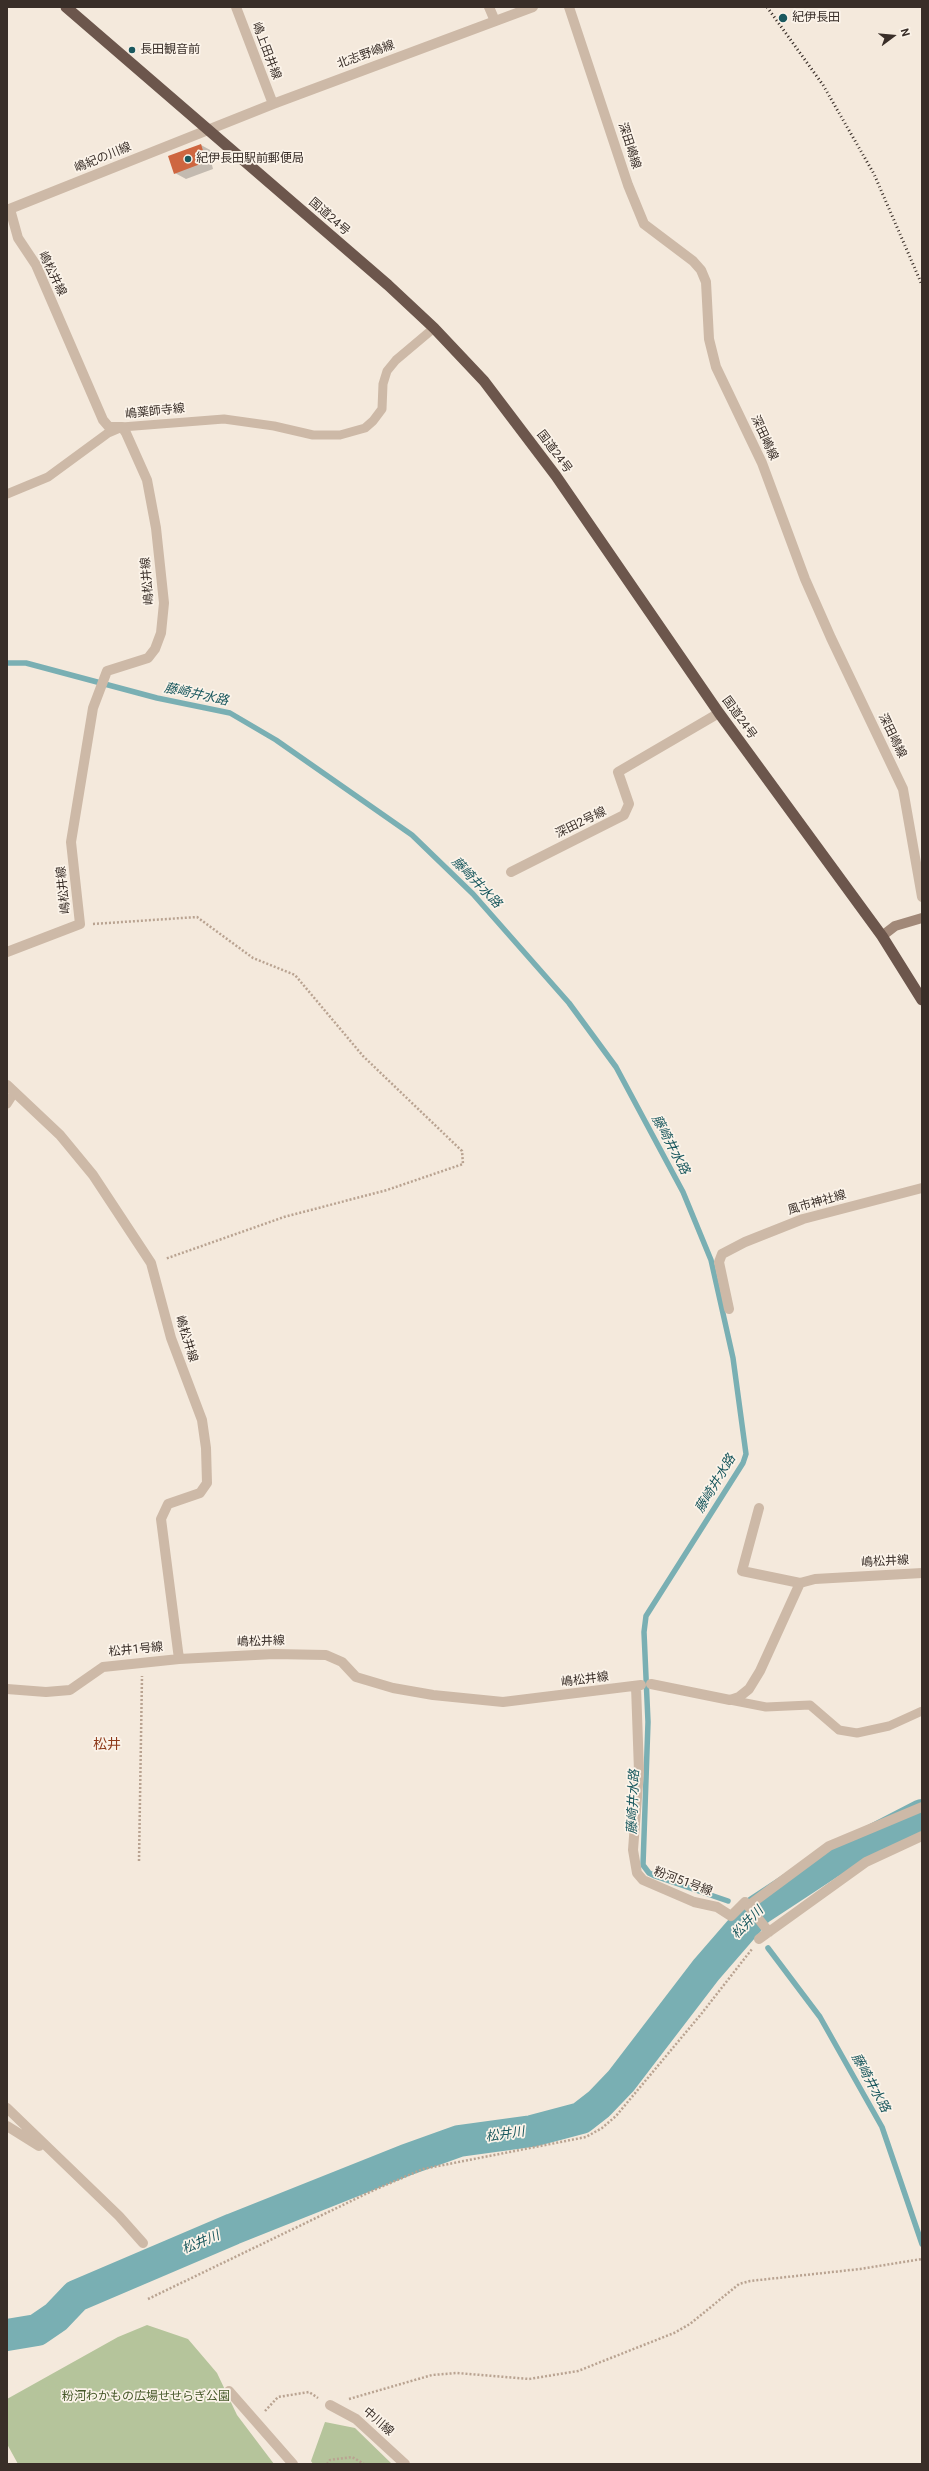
<!DOCTYPE html>
<html>
<head>
<meta charset="utf-8">
<style>
  body { margin:0 }
  #map { position:relative; width:929px; height:2471px; overflow:hidden; background:#f4e9dc; font-family:Roboto,sans-serif }
  canvas { display:block }
  .frame { position:absolute; inset:0; border:8px solid #392e28; pointer-events:none }
  .north { position:absolute; left:873px; top:16px; width:40px; height:40px; -webkit-text-stroke:3px #fbf3e9; paint-order:stroke; rotate:74deg; font-size:11px; font-weight:700; line-height:16px; text-align:center; color:#392e28 }
  .north::after { content:''; display:block; margin:auto; width:14px; height:18px; background:#392e28; clip-path:polygon(50% 0,100% 100%,50% 72%,0 100%) }
</style>
</head>
<body>
<div id="map">
<canvas width="929" height="2471"></canvas>
<div class="frame"></div>
<div class="north">N</div>
</div>
<script>
const c = document.querySelector('canvas').getContext('2d');
c.lineJoin = 'round';
function paint(path, color) { c.fillStyle = color; c.fill(path, 'evenodd'); }
const toPath = rows => new Path2D(rows.map(r => 'M' + r).join(''));
function trace(path, color, width, dash) { c.strokeStyle = color; c.lineWidth = width; c.lineCap = dash ? 'butt' : 'round'; c.setLineDash(dash || []); c.stroke(path); }
function label(font, color, halo, rows, align = 'center') {
  c.font = font + ' Roboto,"Noto Sans JP",sans-serif'; c.lineWidth = 3.5; c.setLineDash([]); c.textBaseline = 'middle'; c.strokeStyle = halo; c.fillStyle = color; for (const [text, x, y, turn = 0] of rows) {
    c.save(); c.translate(x, y); c.rotate((+turn || 0) * Math.PI / 180); c.textAlign = isNaN(turn) ? turn : align; if (halo) c.strokeText(text, 0, 0); c.fillText(text, 0, 0); c.restore();
  }
}
paint(toPath([
  [147,2325,188,2339,217,2373,237,2415,274,2464,18,2464,7,2444,7,2399,118,2337],
  [325,2422,355,2428,392,2464,313,2464,311,2461]
]), '#b5c49b');
paint(toPath([
  [201,145,212,151,215,160,211,161,213,169,186,179,175,173]
]), '#0003');
trace(toPath([
  [7,663,26,663,157,698,230,713,276,740,412,835,473,894,569,1003,616,1067,683,1192,711,1260,733,1358,746,1454,743,1463,646,1616,644,1632,648,1722,643,1865,649,1873,655,1876,728,1901],
  [768,1948,820,2017,882,2127,922,2244]
]), '#79afb3', 5.5);
trace(toPath([
  [7,2335,37,2330,56,2317,76,2296,233,2229,406,2160,459,2141,532,2131,581,2118,599,2104,621,2081,706,1970,758,1910,831,1862,922,1815]
]), '#79afb3', 32);
paint(toPath([
  [201,144,204,154,200,155,203,163,174,174,168,156]
]), '#ce6640');
trace(toPath([
  [93,924,197,917,253,958,295,975,363,1056,462,1151,463,1164,387,1190,284,1217,165,1259],
  [139,1861,142,1676],
  [148,2299,374,2190,423,2169,586,2137,602,2128,616,2116,702,2013,752,1949],
  [349,2399,432,2375,457,2373,529,2379,578,2371,674,2333,690,2324,739,2284,750,2281,860,2269,922,2259],
  [265,2411,278,2397,309,2392,318,2398],
  [327,2464,330,2460,352,2457,364,2464]
]), '#b9a391', 2.5, [2, 2]);
trace(toPath([
  [7,494,48,477,108,433,122,427,224,419,274,426,313,435,340,435,365,428,373,421,382,409,383,384,387,371,396,360,434,328],
  [7,1104,14,1093],
  [730,1700,766,1707,810,1705,839,1730,857,1733,889,1726,922,1711]
]), '#cdb9a7', 9);
trace(toPath([
  [236,7,273,104],
  [489,7,495,21],
  [569,7,628,185,644,224,693,261,701,270,706,282,709,339,716,367,762,463,805,579,831,638,903,789,922,897],
  [7,210,273,104,533,7],
  [511,872,624,815,629,804,618,772,719,713],
  [7,952,80,924,71,842,93,708,107,671,148,658,155,649,161,633,164,603,156,528,147,480,126,433,122,427,109,427,103,420,36,265,18,238,10,209],
  [7,1085,60,1135,93,1175,151,1263,171,1338,202,1420,206,1448,207,1483,200,1493,168,1504,161,1519,179,1659,274,1654,326,1655,342,1662,356,1677,393,1688,433,1695,503,1702,641,1685],
  [729,1309,719,1262,722,1254,745,1242,803,1219,922,1188],
  [759,1508,742,1571,800,1583],
  [651,1684,730,1700,739,1697,749,1689,760,1671,800,1583,815,1579,922,1573],
  [636,1686,639,1771,633,1850,637,1873,643,1880,694,1902,717,1907,731,1916,745,1902,769,1932],
  [7,1689,46,1692,70,1690,103,1667,179,1659],
  [748,1906,829,1846,922,1807],
  [759,1939,866,1862,922,1836],
  [7,2108,119,2216,143,2243],
  [7,2126,39,2146],
  [229,2391,293,2464],
  [330,2405,356,2419,405,2464]
]), '#cdb9a7', 10);
trace(toPath([
  [882,936,895,926,922,918]
]), '#a18878', 10);
trace(toPath([
  [66,7,388,285,434,328,484,381,556,476,719,713,882,936,922,1000]
]), '#6c564c', 11);
trace(toPath([
  [767,7,823,85,874,174,922,285]
]), '#392e28', 3, [1, 3]);
for (const [x, y, r, color] of [
  [783,18,5,"#1a585e"],
  [132,50,4,"#1a585e"],
  [188,159,4,"#1a585e"]
]) { const dot = new Path2D(); dot.arc(x, y, r, 0, 2 * Math.PI); c.fillStyle = color; c.fill(dot); trace(dot, '#fbf3e9', 1.5); }
label('12px', '#392e28', '#fbf3e9', [
  ["紀伊長田",792,18],
  ["長田観音前",140,50],
  ["紀伊長田駅前郵便局",196,159]
], 'left');
label('12px', '#392e28', '#fbf3e9', [
  ["嶋上田井線",266,51,69],
  ["北志野嶋線",366,55,-20],
  ["深田嶋線",629,146,72],
  ["嶋紀の川線",103,158,-22],
  ["国道24号",329,217,41],
  ["嶋松井線",52,274,64],
  ["嶋薬師寺線",155,412,-6],
  ["深田嶋線",764,438,65],
  ["国道24号",554,452,53],
  ["嶋松井線",148,581,-95],
  ["国道24号",739,718,54],
  ["深田嶋線",892,736,64],
  ["深田2号線",581,823,-26],
  ["嶋松井線",64,890,-96],
  ["風市神社線",817,1203,-16],
  ["嶋松井線",186,1339,73],
  ["嶋松井線",885,1562,-3],
  ["嶋松井線",261,1642,-2],
  ["松井1号線",136,1650,-6],
  ["嶋松井線",585,1680,-7],
  ["粉河51号線",683,1882,20],
  ["中川線",378,2422,41]
]);
label('12px', '#47592a', '#fbf3e9', [
  ["粉河わかもの広場せせらぎ公園",146,2397]
]);
label('italic 13px', '#1a585e', '#fbf3e9', [
  ["藤崎井水路",196,695,12],
  ["藤崎井水路",476,883,46],
  ["藤崎井水路",670,1145,62],
  ["藤崎井水路",716,1484,-59],
  ["藤崎井水路",634,1802,-88],
  ["松井川",748,1923,-46],
  ["藤崎井水路",870,2083,61],
  ["松井川",505,2135,-8],
  ["松井川",201,2243,-23]
]);
label('14px', '#8e3a1b', '#fbf3e9', [
  ["松井",107,1745]
]);
</script>
</body>
</html>
